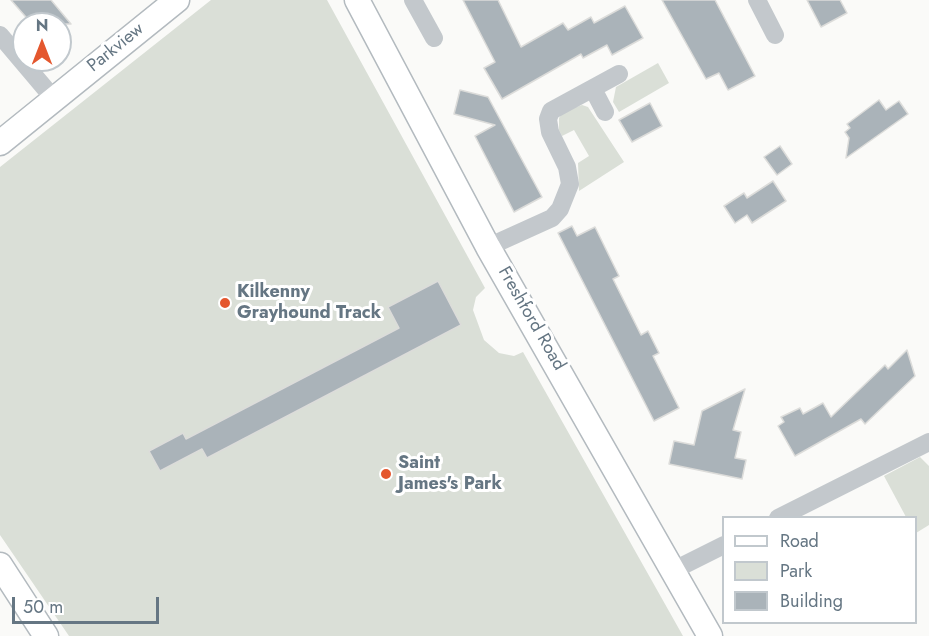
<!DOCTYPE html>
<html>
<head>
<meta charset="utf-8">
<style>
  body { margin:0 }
  #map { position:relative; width:929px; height:636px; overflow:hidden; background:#fafaf8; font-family:Jost,sans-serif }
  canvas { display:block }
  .legend { position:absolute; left:722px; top:516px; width:195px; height:108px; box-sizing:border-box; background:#fff; border:2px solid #c1c8cd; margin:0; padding:8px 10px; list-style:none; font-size:18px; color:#657683 }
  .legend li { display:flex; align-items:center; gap:12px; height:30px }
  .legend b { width:30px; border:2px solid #c1c8cd }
  .north { position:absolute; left:12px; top:12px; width:60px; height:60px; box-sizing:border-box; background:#fff; border:2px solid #c1c8cd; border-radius:50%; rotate:0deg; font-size:16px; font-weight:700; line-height:24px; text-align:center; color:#657683 }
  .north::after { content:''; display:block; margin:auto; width:21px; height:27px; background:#e4572e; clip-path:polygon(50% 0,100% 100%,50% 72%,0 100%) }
  .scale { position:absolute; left:12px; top:597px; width:147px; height:27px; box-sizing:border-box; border:3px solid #657683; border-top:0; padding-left:8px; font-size:18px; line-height:21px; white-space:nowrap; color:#657683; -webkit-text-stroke:4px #fff; paint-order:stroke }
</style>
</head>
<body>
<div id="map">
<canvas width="929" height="636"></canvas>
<ul class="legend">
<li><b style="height:8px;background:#fff"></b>Road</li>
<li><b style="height:16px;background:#dadfd7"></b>Park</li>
<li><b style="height:16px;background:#aab3b9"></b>Building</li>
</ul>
<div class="north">N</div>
<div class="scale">50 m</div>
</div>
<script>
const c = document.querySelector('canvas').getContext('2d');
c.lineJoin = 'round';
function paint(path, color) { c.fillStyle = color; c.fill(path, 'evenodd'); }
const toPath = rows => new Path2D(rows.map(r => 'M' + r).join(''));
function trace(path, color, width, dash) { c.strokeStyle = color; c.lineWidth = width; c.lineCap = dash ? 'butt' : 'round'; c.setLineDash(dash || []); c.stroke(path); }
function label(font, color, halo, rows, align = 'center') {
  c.font = font + ' Jost,sans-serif'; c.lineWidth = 6; c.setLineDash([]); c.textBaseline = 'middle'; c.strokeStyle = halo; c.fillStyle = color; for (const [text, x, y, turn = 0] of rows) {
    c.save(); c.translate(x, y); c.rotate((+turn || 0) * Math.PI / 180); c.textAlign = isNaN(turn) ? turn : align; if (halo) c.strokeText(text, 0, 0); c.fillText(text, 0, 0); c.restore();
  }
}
paint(toPath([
  [211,0,327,0,485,288,476,297,473,310,484,340,499,353,514,356,523,352,683,636,69,636,0,535,0,167],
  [658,63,669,83,619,112,613,102,616,87],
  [582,105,588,107,624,162,579,191,578,163,589,156,574,130,562,136,559,130,559,118,563,112],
  [920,457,929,466,929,525,916,533,916,518,906,517,884,476]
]), '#dadfd7');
const building = toPath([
  [11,0,51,0,71,24,32,24,11,0],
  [463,0,498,0,521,47,563,23,568,30,591,17,594,23,625,6,643,38,612,55,607,45,583,58,581,54,502,99,484,68,495,62,463,0],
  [662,0,715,0,755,76,728,90,719,73,706,79,662,0],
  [807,0,840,0,847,13,821,27,807,0],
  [460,90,488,97,542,197,514,212,475,136,495,125,454,114,460,90],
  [879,100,886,110,899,101,908,114,846,158,849,138,845,132,850,128,847,124,879,100],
  [650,103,662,126,632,142,619,120,650,103],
  [780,146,792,164,777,175,764,157,780,146],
  [773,181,786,201,752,223,747,215,735,223,724,206,744,193,747,198,773,181],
  [572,226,577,236,595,227,619,276,613,279,641,335,648,331,659,353,653,356,679,408,654,421,558,233,572,226],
  [438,281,461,325,207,458,202,449,160,471,149,451,183,433,186,439,399,328,388,307,438,281],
  [907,350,915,376,865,424,861,419,795,456,778,426,784,422,781,417,800,408,803,414,823,403,831,417,885,365,888,369,907,350],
  [745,389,733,430,741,432,735,458,746,460,742,479,669,464,674,441,694,445,702,411,745,389]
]);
paint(building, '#aab3b9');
trace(building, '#dcdcda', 1.5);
const secondary = toPath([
  [357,0,488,247,710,636],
  [0,143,177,0],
  [0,565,46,636]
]);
trace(secondary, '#b3babf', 27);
trace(toPath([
  [413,0,434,38],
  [757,0,775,35],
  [0,35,54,99],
  [593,89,605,112],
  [488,247,552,218,560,209,570,184,567,167,550,132,548,119,551,111,619,74],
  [778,518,929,442],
  [674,570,724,545]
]), '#c3c8cc', 18);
trace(secondary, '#fff', 24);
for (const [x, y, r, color] of [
  [225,303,6,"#e4572e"],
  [386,474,6,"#e4572e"]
]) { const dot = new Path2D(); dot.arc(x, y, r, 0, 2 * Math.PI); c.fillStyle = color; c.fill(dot); trace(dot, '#fff', 2); }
label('18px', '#657683', '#fff', [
  ["Parkview",116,48,-39],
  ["Freshford Road",531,319,60]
]);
label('bold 18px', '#657683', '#fff', [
  ["Kilkenny",237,293],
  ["Grayhound Track",237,314],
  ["Saint",398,464],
  ["James's Park",398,485]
], 'left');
</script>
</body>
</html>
